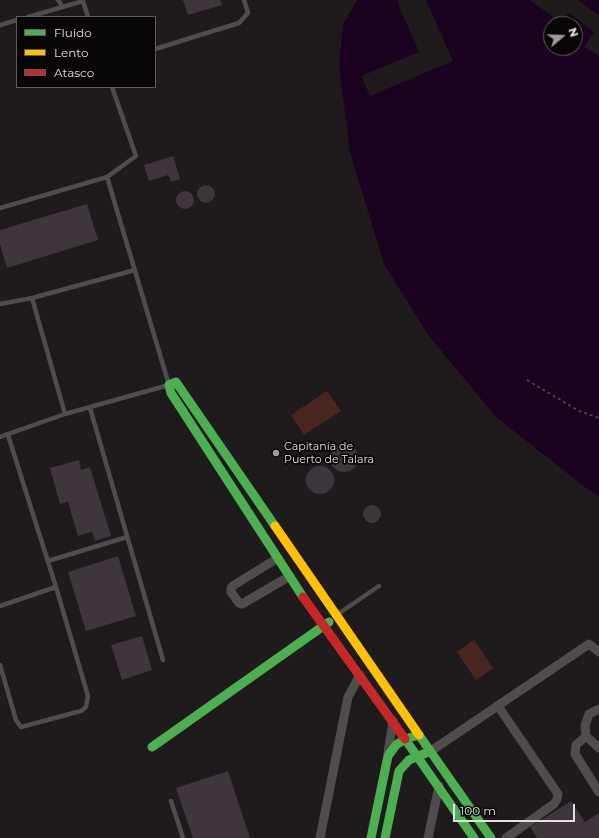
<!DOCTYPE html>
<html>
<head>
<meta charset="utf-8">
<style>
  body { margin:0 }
  #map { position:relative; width:599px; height:838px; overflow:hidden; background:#1f1a1c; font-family:Montserrat,sans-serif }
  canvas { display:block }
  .legend { position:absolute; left:16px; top:16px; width:140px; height:72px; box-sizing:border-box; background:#080506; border:1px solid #605c5d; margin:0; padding:5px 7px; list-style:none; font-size:12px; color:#e5dee0 }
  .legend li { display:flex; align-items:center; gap:8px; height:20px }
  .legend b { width:20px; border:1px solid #605c5d }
  .north { position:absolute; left:543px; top:16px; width:40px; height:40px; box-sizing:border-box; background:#080506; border:1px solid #605c5d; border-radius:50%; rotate:71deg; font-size:11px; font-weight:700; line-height:16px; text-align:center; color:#e5dee0 }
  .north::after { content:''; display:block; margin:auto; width:14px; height:18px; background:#a0999b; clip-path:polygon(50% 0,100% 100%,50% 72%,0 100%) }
  .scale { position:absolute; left:453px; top:804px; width:122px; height:18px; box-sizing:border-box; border:2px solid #e5dee0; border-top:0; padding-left:5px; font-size:12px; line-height:14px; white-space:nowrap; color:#e5dee0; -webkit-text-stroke:3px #080506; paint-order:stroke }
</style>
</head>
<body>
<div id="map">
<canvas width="599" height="838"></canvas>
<ul class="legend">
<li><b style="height:5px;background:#4caf50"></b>Fluido</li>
<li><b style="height:5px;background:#ffc107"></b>Lento</li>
<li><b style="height:5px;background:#c62828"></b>Atasco</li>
</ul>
<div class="north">N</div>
<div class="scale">100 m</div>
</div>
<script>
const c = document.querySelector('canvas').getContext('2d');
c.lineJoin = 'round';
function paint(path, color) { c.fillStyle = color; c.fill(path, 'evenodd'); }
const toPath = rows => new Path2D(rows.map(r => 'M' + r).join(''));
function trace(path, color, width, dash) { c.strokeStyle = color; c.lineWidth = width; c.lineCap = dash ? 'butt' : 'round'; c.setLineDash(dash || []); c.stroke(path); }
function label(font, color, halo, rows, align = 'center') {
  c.font = font + ' Montserrat,sans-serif'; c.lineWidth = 3.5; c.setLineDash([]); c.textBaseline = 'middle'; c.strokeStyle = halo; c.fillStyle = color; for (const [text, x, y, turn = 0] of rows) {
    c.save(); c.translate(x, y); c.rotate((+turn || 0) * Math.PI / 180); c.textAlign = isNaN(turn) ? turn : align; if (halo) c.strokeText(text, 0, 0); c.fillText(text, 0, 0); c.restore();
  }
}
paint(toPath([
  [327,391,341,411,304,435,291,415],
  [474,640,493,668,476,680,457,652]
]), '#49261f');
paint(toPath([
  [357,0,599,0,599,496,586,488,496,417,429,336,384,264,350,152,339,65,343,25],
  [551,24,575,24,575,48,551,48]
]), '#1a0220');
paint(toPath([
  [398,0,426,0,453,61,370,96,361,76,419,52,400,9],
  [530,0,578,0,599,16,599,56,584,47,594,32,569,13,563,19,557,20]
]), '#1f1a1c');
paint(toPath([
  [183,0,220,0,222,5,188,15],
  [173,156,180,179,171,182,168,175,149,181,144,165],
  '197 194a9 9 0 1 1 18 0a9 9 0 1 1-18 0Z',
  '176 200a9 9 0 1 1 18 0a9 9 0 1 1-18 0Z',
  [87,204,98,240,7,268,0,244,0,230],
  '330 458a14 14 0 1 1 28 0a14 14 0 1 1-28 0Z',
  [79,460,81,470,90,467,111,536,95,541,92,532,78,536,68,502,60,504,50,468],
  '306 480a14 14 0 1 1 28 0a14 14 0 1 1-28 0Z',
  '363 514a9 9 0 1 1 18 0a9 9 0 1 1-18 0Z',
  [118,556,136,616,86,631,68,572],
  [142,636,152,670,122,680,111,645],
  [228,771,250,838,193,838,176,788],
  [571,801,585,822,599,813,599,838,537,838,530,827]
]), '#3f353c');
trace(toPath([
  [527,380,579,411,599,418]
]), '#525050', 1.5, [3, 3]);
trace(toPath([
  [58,0,63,7],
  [28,17,83,1,88,17],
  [0,25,17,20],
  [155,49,239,23,248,13,244,0],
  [0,208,107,177,136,156,112,87],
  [0,304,32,298],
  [90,408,163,660],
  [65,414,32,298,135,270],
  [0,437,65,414,169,385,107,177],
  [48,561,127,537],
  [0,606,56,587],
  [338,614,379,586],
  [0,665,16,720,21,727,81,711,86,707,88,696,56,587,8,435],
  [171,801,183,838]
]), '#4e4c4d', 4.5);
trace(toPath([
  [278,558,234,585,231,588,231,592,239,603,242,604,290,576],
  [498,706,558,794,557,799,554,804,506,838],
  [599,709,589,714,585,726,586,736,599,748],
  [586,736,576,745,575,754,599,792],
  [431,751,589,644,599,652],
  [388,753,393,721],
  [320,838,348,697,360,675],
  [428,838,439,786]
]), '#4e4c4d', 9);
trace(toPath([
  [275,526,176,382,169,385,171,393,303,597],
  [405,739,474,838],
  [152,747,329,622],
  [371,838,388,756,396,745,405,739,419,735,491,838],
  [385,838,399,771,409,760,426,753]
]), '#4caf50', 9);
trace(toPath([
  [275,526,419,735]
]), '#ffc107', 9);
trace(toPath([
  [303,597,405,739]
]), '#c62828', 9);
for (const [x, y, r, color] of [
  [276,453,4,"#a0999b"]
]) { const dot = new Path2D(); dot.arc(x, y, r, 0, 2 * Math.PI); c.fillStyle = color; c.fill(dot); trace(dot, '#080506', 1.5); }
label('11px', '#e5dee0', '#080506', [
  ["Capitanía de",284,447],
  ["Puerto de Talara",284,460]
], 'left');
</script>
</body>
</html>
